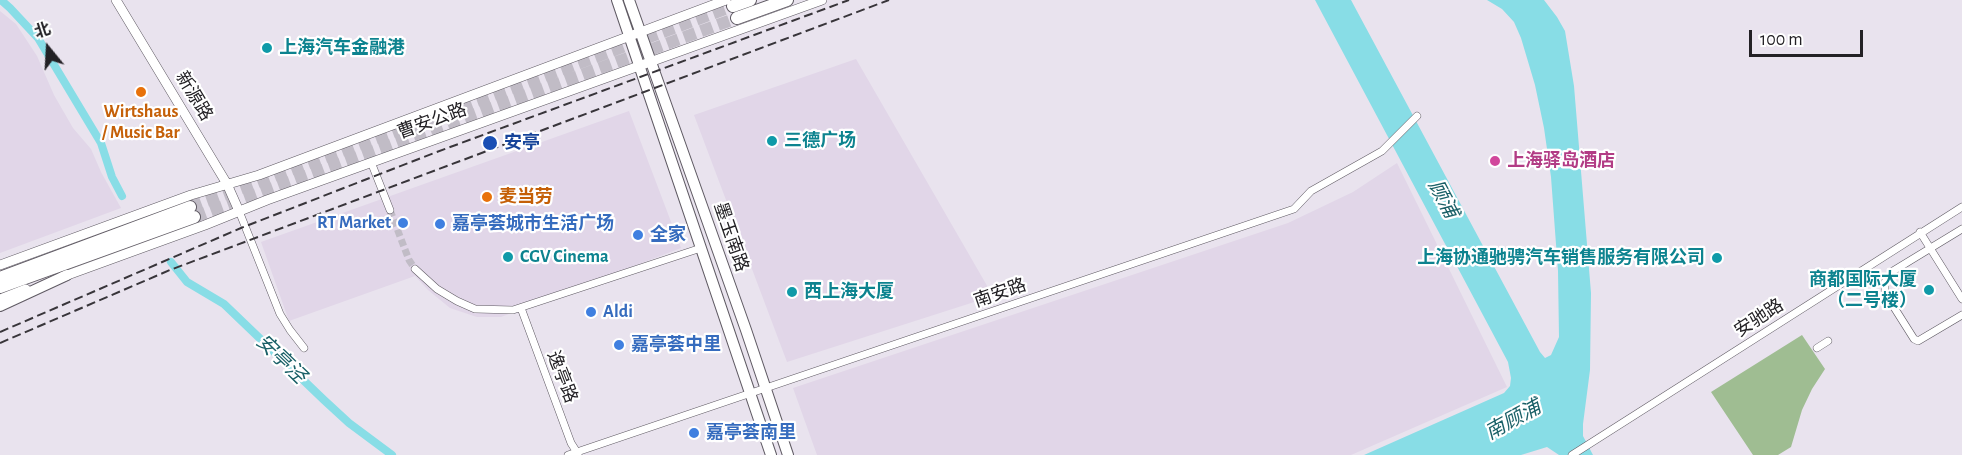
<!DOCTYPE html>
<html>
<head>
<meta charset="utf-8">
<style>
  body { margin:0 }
  #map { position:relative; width:1962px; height:455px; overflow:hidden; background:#e9e3ee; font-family:"Alegreya Sans","Noto Sans SC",sans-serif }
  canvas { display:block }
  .north { position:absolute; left:18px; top:18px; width:60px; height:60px; -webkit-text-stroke:4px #fff; paint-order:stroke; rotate:342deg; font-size:16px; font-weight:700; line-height:24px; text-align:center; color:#232125 }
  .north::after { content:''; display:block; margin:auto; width:21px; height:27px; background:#232125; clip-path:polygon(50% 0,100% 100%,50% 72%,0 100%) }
  .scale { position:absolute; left:1749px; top:30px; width:114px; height:27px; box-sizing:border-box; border:3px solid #232125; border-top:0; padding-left:8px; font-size:18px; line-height:21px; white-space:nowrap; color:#232125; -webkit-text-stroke:4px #fff; paint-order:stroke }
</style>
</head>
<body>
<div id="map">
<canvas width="1962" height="455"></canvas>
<div class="north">北</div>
<div class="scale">100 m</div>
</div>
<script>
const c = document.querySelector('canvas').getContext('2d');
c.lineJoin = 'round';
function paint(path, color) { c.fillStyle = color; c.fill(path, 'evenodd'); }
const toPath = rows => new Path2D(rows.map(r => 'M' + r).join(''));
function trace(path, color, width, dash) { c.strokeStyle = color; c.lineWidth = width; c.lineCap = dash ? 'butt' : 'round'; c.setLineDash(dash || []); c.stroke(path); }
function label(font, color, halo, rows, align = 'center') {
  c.font = font + ' "Alegreya Sans","Noto Sans SC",sans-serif'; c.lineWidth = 4.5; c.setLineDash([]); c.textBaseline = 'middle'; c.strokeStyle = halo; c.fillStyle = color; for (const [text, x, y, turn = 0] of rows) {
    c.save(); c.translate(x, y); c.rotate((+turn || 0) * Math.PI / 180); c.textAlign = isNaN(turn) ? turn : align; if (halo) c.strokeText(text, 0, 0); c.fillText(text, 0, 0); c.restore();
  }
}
paint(toPath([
  [0,11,16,24,37,56,54,95,73,128,91,149,101,172,121,208,0,253],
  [856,59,993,296,787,362,694,115],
  [629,111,681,248,501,317,477,317,450,308,428,290,415,276,289,321,261,242],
  [1397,163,1507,387,1351,455,817,455,793,388,1288,223,1353,192]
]), '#e1d6e8');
paint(toPath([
  [1802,335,1825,369,1812,389,1802,410,1791,447,1778,455,1753,455,1711,392]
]), '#9fbd92');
paint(toPath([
  [1315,0,1351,0,1540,352,1545,358,1551,355,1559,337,1558,271,1551,177,1544,128,1535,85,1521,38,1514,22,1502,9,1487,0,1544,0,1557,17,1565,31,1574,86,1591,293,1590,370,1583,424,1583,436,1593,455,1559,455,1547,447,1521,455,1364,455,1504,393,1510,386,1511,378,1508,362]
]), '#88dde6');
trace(toPath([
  [1,0,10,8,38,38,101,143,112,177,122,196],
  [171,262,187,282,224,304,324,400,349,423,392,455]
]), '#88dde6', 8);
trace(toPath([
  [390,210,409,260,415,269]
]), '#c1bcc6', 7, [7, 3.5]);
trace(toPath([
  [190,207,733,6],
  [194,217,737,18]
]), '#c1bcc6', 12, [12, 6]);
const street = toPath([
  [371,162,390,210],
  [239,211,280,314,290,330,304,348],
  [1962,229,1893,271,1885,282,1885,293,1914,339,1918,341,1962,315],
  [1920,232,1962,299],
  [415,269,437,289,457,301,475,309,513,310,701,248],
  [521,308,571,443,578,454],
  [1817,348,1828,341],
  [568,455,1294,209,1311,191,1382,151,1417,116],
  [1572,455,1962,207]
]);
const secondary = toPath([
  [116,0,227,184,239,211],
  [0,265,191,195,259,175,726,0],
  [62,277,205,225,267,200,822,0],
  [0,299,26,289]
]);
const primary = toPath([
  [617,0,771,455],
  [629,0,746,330,788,455],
  [0,306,67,275]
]);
const highway = toPath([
  [733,6,750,0],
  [737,18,787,0],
  [0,278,190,207],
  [0,287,194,217]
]);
trace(street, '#5f5a63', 8);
trace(secondary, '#5f5a63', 10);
trace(primary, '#5f5a63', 12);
trace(highway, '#5f5a63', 14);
trace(street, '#fff', 7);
trace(secondary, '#fff', 9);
trace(primary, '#fff', 10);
trace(highway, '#fff', 12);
trace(toPath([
  [0,332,241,228,434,153,849,0],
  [0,343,170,270,889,0]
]), '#38353a', 2, [9, 4.5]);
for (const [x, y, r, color] of [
  [267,48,6,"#0f9aa8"],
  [141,92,6,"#e8710a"],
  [772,141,6,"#0f9aa8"],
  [490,143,8,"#1a4fb4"],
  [1495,161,6,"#d1479c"],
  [487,197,6,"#e8710a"],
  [403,223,6,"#3f7fe0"],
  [440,224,6,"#3f7fe0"],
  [638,235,6,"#3f7fe0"],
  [508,257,6,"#0f9aa8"],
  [1717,258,6,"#0f9aa8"],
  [1929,290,6,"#0f9aa8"],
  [792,292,6,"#0f9aa8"],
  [591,312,6,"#3f7fe0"],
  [619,345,6,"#3f7fe0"],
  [694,433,6,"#3f7fe0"]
]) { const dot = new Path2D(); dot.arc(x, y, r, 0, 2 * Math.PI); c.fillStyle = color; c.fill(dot); trace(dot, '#fff', 2); }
label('bold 18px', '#0d838f', '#fff', [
  ["上海汽车金融港",279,48],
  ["三德广场",784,141],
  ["CGV Cinema",520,257],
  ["上海协通驰骋汽车销售服务有限公司",1705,258,"right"],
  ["商都国际大厦",1917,280,"right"],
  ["（二号楼）",1917,301,"right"],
  ["西上海大厦",804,292]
], 'left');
label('18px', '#232125', '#fff', [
  ["新源路",194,96,59],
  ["曹安公路",432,121,-20],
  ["墨玉南路",731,237,71],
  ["南安路",1000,293,-19],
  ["安驰路",1759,318,-33],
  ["逸亭路",562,377,69]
]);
label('bold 18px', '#c56008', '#fff', [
  ["Wirtshaus",141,112],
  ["/ Music Bar",141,133],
  ["麦当劳",499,197,"left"]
]);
label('bold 18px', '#164399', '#fff', [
  ["安亭",504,143]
], 'left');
label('bold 18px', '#b23c85', '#fff', [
  ["上海驿岛酒店",1507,161]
], 'left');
label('bold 18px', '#366cbe', '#fff', [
  ["RT Market",391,223,"right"],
  ["嘉亭荟城市生活广场",452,224],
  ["全家",650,235],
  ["Aldi",603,312],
  ["嘉亭荟中里",631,345],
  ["嘉亭荟南里",706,433]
], 'left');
label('italic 20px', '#1b6168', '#fff', [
  ["顾浦",1443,199,62],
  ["安亭泾",281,359,44],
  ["南顾浦",1513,420,-29]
]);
</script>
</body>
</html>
